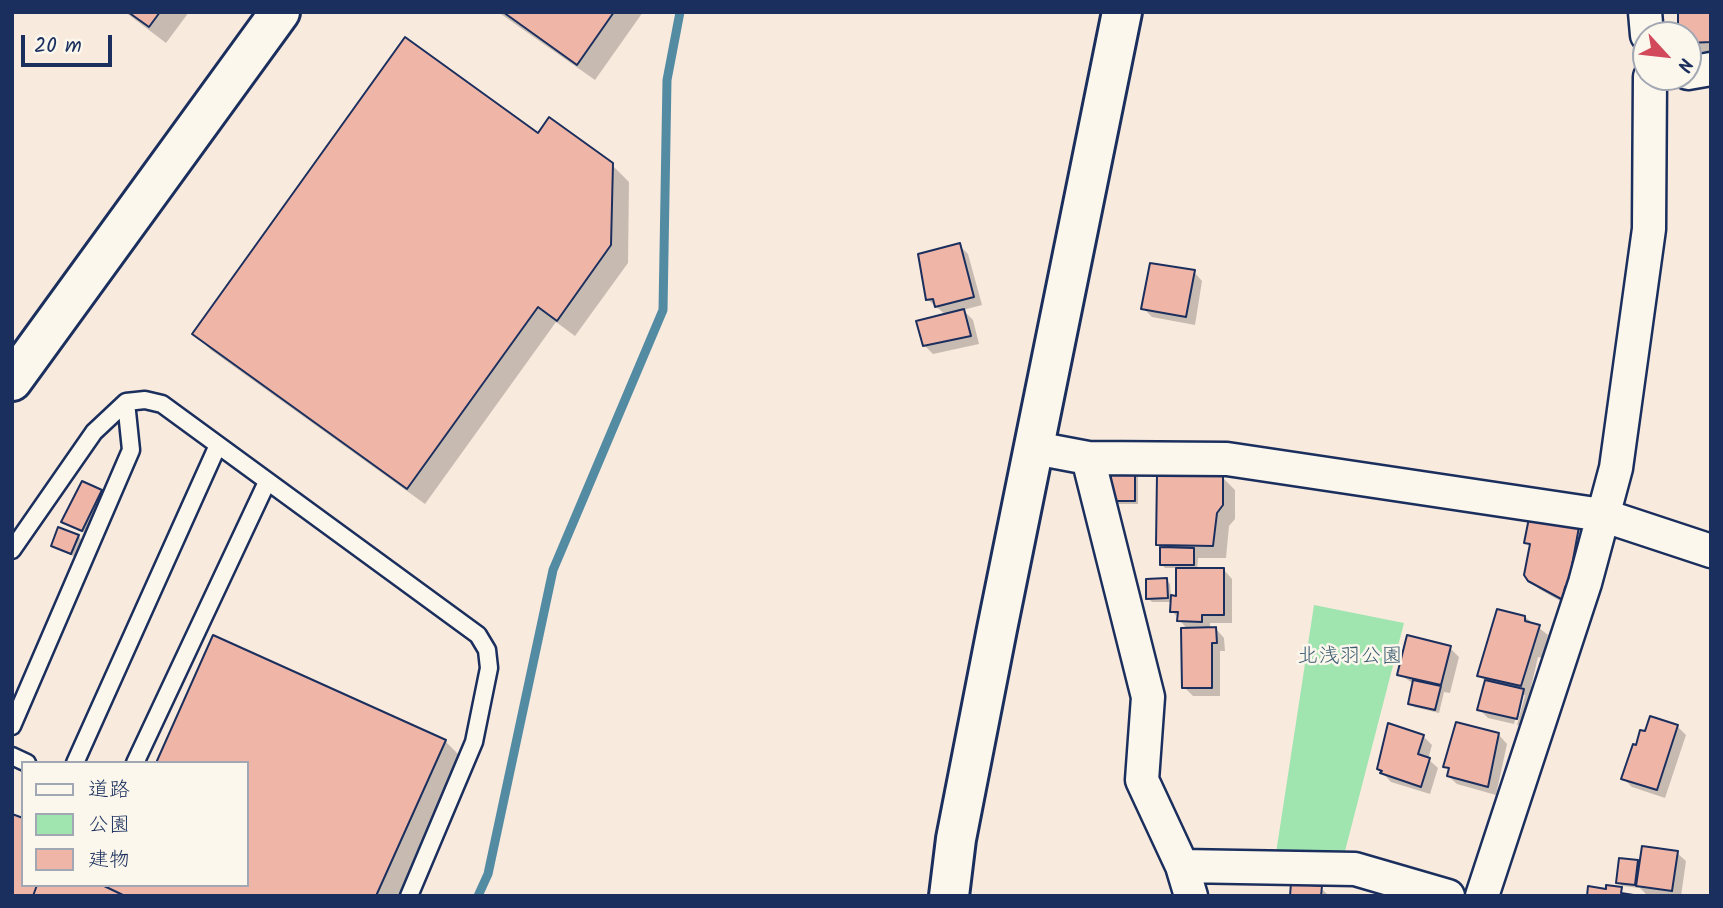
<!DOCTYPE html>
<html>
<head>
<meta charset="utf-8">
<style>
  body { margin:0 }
  #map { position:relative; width:1723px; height:908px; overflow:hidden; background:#f9eade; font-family:Kalam,"Klee One",sans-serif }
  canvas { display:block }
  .frame { position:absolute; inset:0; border:14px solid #1b2f5e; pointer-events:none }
  .legend { position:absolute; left:21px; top:761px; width:228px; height:126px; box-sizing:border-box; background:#fbf7ec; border:2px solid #a1a7b3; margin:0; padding:9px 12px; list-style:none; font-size:21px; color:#1b2f5e }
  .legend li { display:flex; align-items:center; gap:14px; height:35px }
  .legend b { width:35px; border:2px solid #a1a7b3 }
  .north { position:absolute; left:1632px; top:21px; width:70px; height:70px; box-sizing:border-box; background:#fbf7ec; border:2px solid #a1a7b3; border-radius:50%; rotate:117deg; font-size:19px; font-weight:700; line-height:28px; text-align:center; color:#1b2f5e }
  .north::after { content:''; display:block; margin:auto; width:24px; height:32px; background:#d1495b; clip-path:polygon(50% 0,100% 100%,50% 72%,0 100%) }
  .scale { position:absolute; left:21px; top:35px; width:91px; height:32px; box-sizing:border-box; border:4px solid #1b2f5e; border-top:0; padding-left:9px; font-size:21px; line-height:24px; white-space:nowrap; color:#1b2f5e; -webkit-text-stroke:5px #fbf7ec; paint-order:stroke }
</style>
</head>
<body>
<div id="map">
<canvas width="1723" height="908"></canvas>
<div class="frame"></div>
<ul class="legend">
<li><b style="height:9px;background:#fbf7ec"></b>道路</li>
<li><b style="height:19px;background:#a0e5b0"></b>公園</li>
<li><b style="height:19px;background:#efb6a8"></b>建物</li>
</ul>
<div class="north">N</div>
<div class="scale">20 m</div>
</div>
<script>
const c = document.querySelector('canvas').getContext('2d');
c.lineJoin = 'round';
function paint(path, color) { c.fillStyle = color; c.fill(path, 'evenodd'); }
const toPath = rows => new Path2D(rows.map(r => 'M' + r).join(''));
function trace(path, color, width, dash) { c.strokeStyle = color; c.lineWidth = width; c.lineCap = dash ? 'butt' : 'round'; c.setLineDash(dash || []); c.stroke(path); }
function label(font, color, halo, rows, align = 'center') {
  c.font = font + ' Kalam,"Klee One",sans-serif'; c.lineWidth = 5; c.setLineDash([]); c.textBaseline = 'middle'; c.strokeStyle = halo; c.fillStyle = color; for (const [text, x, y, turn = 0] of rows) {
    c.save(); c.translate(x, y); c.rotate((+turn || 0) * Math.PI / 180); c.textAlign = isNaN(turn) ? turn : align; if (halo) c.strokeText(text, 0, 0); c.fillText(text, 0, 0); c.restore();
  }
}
paint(toPath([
  [1314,605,1404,623,1344,855,1306,851,1276,853]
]), '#a0e5b0');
paint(toPath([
  [125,12,189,12,166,43],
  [498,12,643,12,595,80],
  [1711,12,1711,51,1689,51,1688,35,1680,35],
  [538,135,611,164,629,182,628,263,575,336,556,322,425,504,211,350,194,334],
  [959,245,968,254,982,305,963,310,973,320,979,344,933,354,924,345,946,315,927,299],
  [1194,272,1202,281,1195,325,1152,317,1143,308],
  [1134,471,1138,475,1138,504,1117,504,1113,500],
  [1222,477,1235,490,1235,519,1229,526,1226,558,1198,558,1197,570,1224,570,1232,579,1232,623,1210,623,1210,629,1216,629,1224,638,1225,651,1220,651,1220,696,1193,696,1184,687,1188,630,1172,611,1172,602,1152,602,1148,598,1166,580,1170,584,1171,597,1178,598,1178,568,1165,568,1161,564,1162,549,1157,545],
  [101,492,105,496,86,534,64,521],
  [1579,529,1587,538,1571,607,1539,589,1530,580,1531,547,1526,543],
  [78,536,82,540,75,557,53,546],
  [1525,617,1548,635,1542,658,1538,657,1529,696,1532,700,1525,727,1517,725,1525,695,1521,695,1514,724,1488,718,1479,709,1486,682,1479,675],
  [1450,648,1459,657,1450,693,1444,692,1439,713,1414,707,1410,703,1414,684,1399,674],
  [1677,726,1686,735,1665,798,1632,787,1623,778,1637,747],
  [1499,735,1507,744,1496,795,1457,784,1448,776,1450,771,1445,766],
  [1423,736,1432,745,1428,759,1438,768,1430,794,1391,782,1379,769],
  [445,741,462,758,400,896,12,896,23,885,247,885,247,763],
  [1677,853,1686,861,1681,896,1647,895,1640,888,1622,886,1618,882,1638,862,1641,865],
  [1321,888,1329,896,1291,896]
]), '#0003');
trace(toPath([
  [478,896,488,874,553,570,663,310,667,80,680,12]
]), '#538ba3', 9);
const building = toPath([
  [128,12,160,12,149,27,128,12],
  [503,12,614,12,577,65,503,12],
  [1678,12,1711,12,1711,42,1688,43,1688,35,1678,35,1678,12],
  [405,37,538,133,549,117,613,163,611,245,557,321,538,307,407,489,192,334,405,37],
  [960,243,974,297,935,307,933,299,926,300,918,254,960,243],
  [1150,263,1195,270,1186,317,1141,309,1150,263],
  [964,309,971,336,923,346,916,321,964,309],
  [1135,469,1135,501,1111,501,1111,470,1135,469],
  [1157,474,1223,475,1223,505,1217,513,1213,546,1156,545,1157,474],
  [82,481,102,490,82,531,61,522,82,481],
  [1529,518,1579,527,1568,587,1565,587,1563,600,1528,581,1524,575,1530,544,1524,543,1529,518],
  [58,527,79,535,71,554,51,546,58,527],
  [1160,547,1194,548,1194,565,1160,565,1160,547],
  [1176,568,1224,568,1224,615,1202,615,1202,622,1177,621,1178,612,1170,612,1171,595,1176,596,1176,568],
  [1167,578,1168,598,1146,599,1146,579,1167,578],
  [1497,609,1525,616,1525,621,1540,625,1521,686,1477,676,1497,609],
  [1216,627,1217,643,1212,643,1212,688,1182,688,1181,628,1216,627],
  [213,635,446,740,376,896,125,896,102,885,247,885,247,763,156,763,213,635],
  [1407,635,1451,646,1441,685,1397,675,1407,635],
  [1413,680,1441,686,1435,710,1408,704,1413,680],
  [1485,680,1524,689,1517,719,1477,710,1485,680],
  [1650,716,1678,725,1657,790,1621,779,1633,744,1636,745,1640,730,1645,731,1650,716],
  [1456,722,1499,733,1488,787,1447,776,1449,768,1443,767,1456,722],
  [1388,723,1424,735,1418,754,1430,758,1421,787,1380,773,1382,771,1377,769,1388,723],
  [12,814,23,818,23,885,37,885,33,896,12,896,12,814],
  [1642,846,1678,851,1672,891,1636,886,1642,846],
  [1619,858,1638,860,1635,885,1616,883,1619,858],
  [1291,883,1322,886,1321,896,1290,896,1291,883],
  [37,885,102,885,125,896,33,896,37,885],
  [1606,885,1622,887,1621,893,1640,896,1587,896,1588,886,1606,889,1606,885]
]);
paint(building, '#efb6a8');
trace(building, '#1b2f5e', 2);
const service = toPath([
  [12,550,94,432,126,402,145,400,162,404,478,635,487,650,489,668,474,742,409,896],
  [12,726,131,450,126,402],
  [12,756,27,763],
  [75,763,218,445],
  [135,763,267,482]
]);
const minor = toPath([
  [1645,12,1647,35],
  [1688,73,1711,69],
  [1035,448,1088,458,1227,459,1602,515,1711,551],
  [1088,458,1148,697,1142,780,1182,866,1191,896],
  [1182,866,1355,869,1448,896],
  [1482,896,1585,583,1616,468,1649,229,1650,77]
]);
const tertiary = toPath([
  [12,381,280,12],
  [949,896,956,839,997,629,1122,12]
]);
trace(service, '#1b2f5e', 21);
trace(minor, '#1b2f5e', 37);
trace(tertiary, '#1b2f5e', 44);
trace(service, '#fbf7ec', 16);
trace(minor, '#fbf7ec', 32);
trace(tertiary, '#fbf7ec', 38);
label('21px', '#3c5c72', '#fbf7ec', [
  ["北浅羽公園",1350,658]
]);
</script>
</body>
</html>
